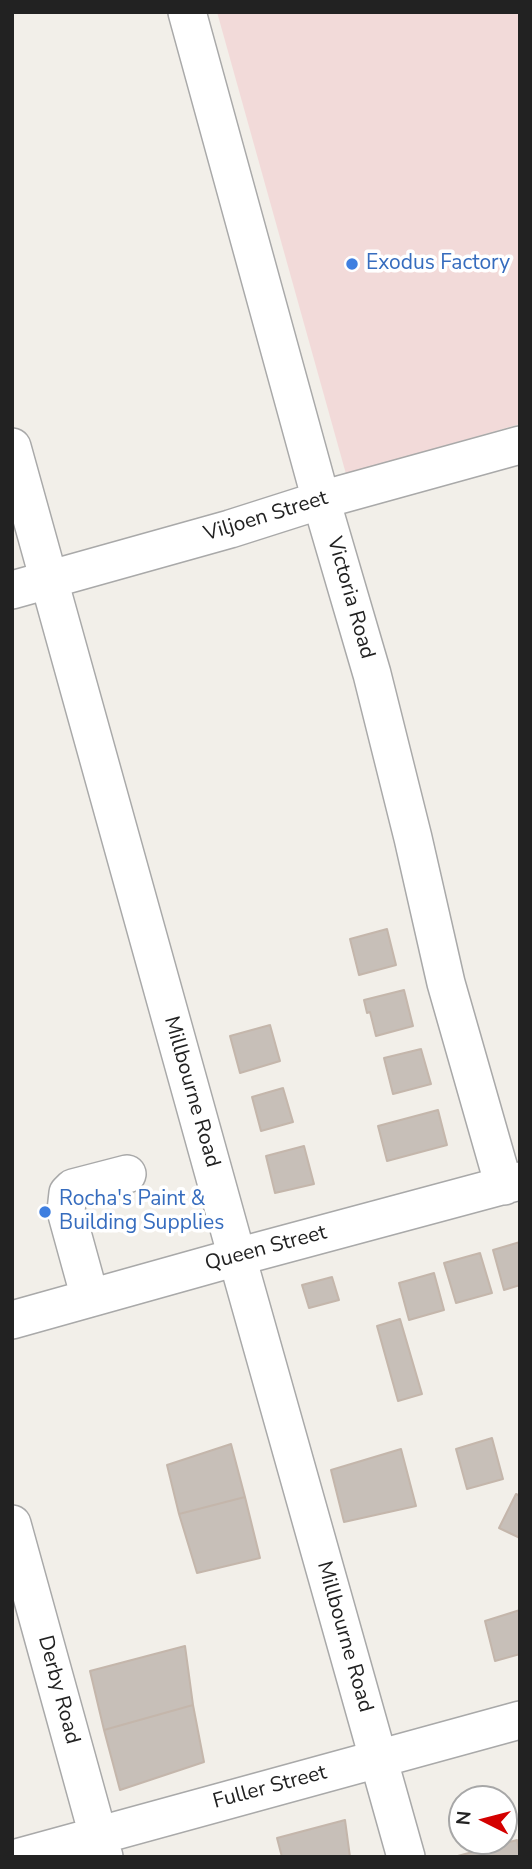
<!DOCTYPE html>
<html>
<head>
<meta charset="utf-8">
<style>
  body { margin:0 }
  #map { position:relative; width:532px; height:1869px; overflow:hidden; background:#f2efe9; font-family:"Nunito Sans",sans-serif }
  canvas { display:block }
  .frame { position:absolute; inset:0; border:14px solid #222; pointer-events:none }
  .north { position:absolute; left:448px; top:1785px; width:70px; height:70px; box-sizing:border-box; background:#fff; border:2px solid #a7a7a7; border-radius:50%; rotate:276deg; font-size:19px; font-weight:700; line-height:28px; text-align:center; color:#222 }
  .north::after { content:''; display:block; margin:auto; width:24px; height:32px; background:#d40000; clip-path:polygon(50% 0,100% 100%,50% 72%,0 100%) }
</style>
</head>
<body>
<div id="map">
<canvas width="532" height="1869"></canvas>
<div class="frame"></div>
<div class="north">N</div>
</div>
<script>
const c = document.querySelector('canvas').getContext('2d');
c.lineJoin = 'round';
function paint(path, color) { c.fillStyle = color; c.fill(path, 'evenodd'); }
const toPath = rows => new Path2D(rows.map(r => 'M' + r).join(''));
function trace(path, color, width, dash) { c.strokeStyle = color; c.lineWidth = width; c.lineCap = dash ? 'butt' : 'round'; c.setLineDash(dash || []); c.stroke(path); }
function label(font, color, halo, rows, align = 'center') {
  c.font = font + ' "Nunito Sans",sans-serif'; c.lineWidth = 7; c.setLineDash([]); c.textBaseline = 'middle'; c.strokeStyle = halo; c.fillStyle = color; for (const [text, x, y, turn = 0] of rows) {
    c.save(); c.translate(x, y); c.rotate((+turn || 0) * Math.PI / 180); c.textAlign = isNaN(turn) ? turn : align; if (halo) c.strokeText(text, 0, 0); c.fillText(text, 0, 0); c.restore();
  }
}
paint(toPath([
  [217,12,520,12,520,424,346,474]
]), '#f2dad9');
const building = toPath([
  [387,929,396,965,359,975,350,939,387,929],
  [404,990,413,1026,376,1036,370,1012,367,1013,364,1000,404,990],
  [270,1025,280,1061,240,1073,230,1036,270,1025],
  [421,1049,431,1084,393,1094,384,1058,421,1049],
  [283,1088,293,1122,261,1131,252,1097,283,1088],
  [438,1110,447,1145,387,1161,378,1126,438,1110],
  [304,1146,314,1184,275,1193,266,1156,304,1146],
  [520,1242,520,1285,504,1290,493,1250,520,1242],
  [480,1253,492,1293,456,1303,444,1263,480,1253],
  [434,1273,444,1310,409,1320,399,1283,434,1273],
  [332,1277,339,1300,309,1308,302,1285,332,1277],
  [400,1319,422,1394,398,1401,377,1326,400,1319],
  [492,1438,503,1479,467,1489,456,1449,492,1438],
  [231,1444,245,1497,179,1514,167,1465,231,1444],
  [401,1449,416,1506,344,1522,331,1470,401,1449],
  [516,1494,520,1496,520,1538,499,1528,516,1494],
  [245,1497,260,1558,197,1573,179,1514,245,1497],
  [520,1610,520,1654,495,1661,485,1621,520,1610],
  [185,1646,193,1705,104,1730,90,1671,185,1646],
  [193,1705,204,1762,120,1790,104,1730,193,1705],
  [345,1820,350,1857,282,1857,277,1838,345,1820],
  [517,1840,520,1857,454,1857,517,1840]
]);
paint(building, '#c7bfb8');
trace(building, '#c4b6ab', 2);
const minor = toPath([
  [187,12,321,500,372,674,413,838,446,983,504,1186],
  [12,447,237,1257,406,1857],
  [12,590,230,529,321,500,520,445],
  [90,1298,66,1211,68,1193,73,1188,127,1174],
  [12,1320,237,1257,520,1181],
  [12,1524,104,1857],
  [20,1857,520,1720]
]);
trace(minor, '#a9a9a9', 40);
trace(minor, '#fff', 37);
for (const [x, y, r, color] of [
  [352,264,7,"#3f7fe0"],
  [45,1212,7,"#3f7fe0"]
]) { const dot = new Path2D(); dot.arc(x, y, r, 0, 2 * Math.PI); c.fillStyle = color; c.fill(dot); trace(dot, '#fff', 2.5); }
label('21px', '#366cbe', '#fff', [
  ["Exodus Factory",366,264],
  ["Rocha's Paint &",59,1200],
  ["Building Supplies",59,1224]
], 'left');
label('21px', '#222', '#fff', [
  ["Viljoen Street",266,517,-17],
  ["Victoria Road",350,598,74],
  ["Millbourne Road",191,1092,74],
  ["Queen Street",266,1249,-15],
  ["Millbourne Road",344,1637,74],
  ["Derby Road",58,1690,75],
  ["Fuller Street",270,1788,-15]
]);
</script>
</body>
</html>
